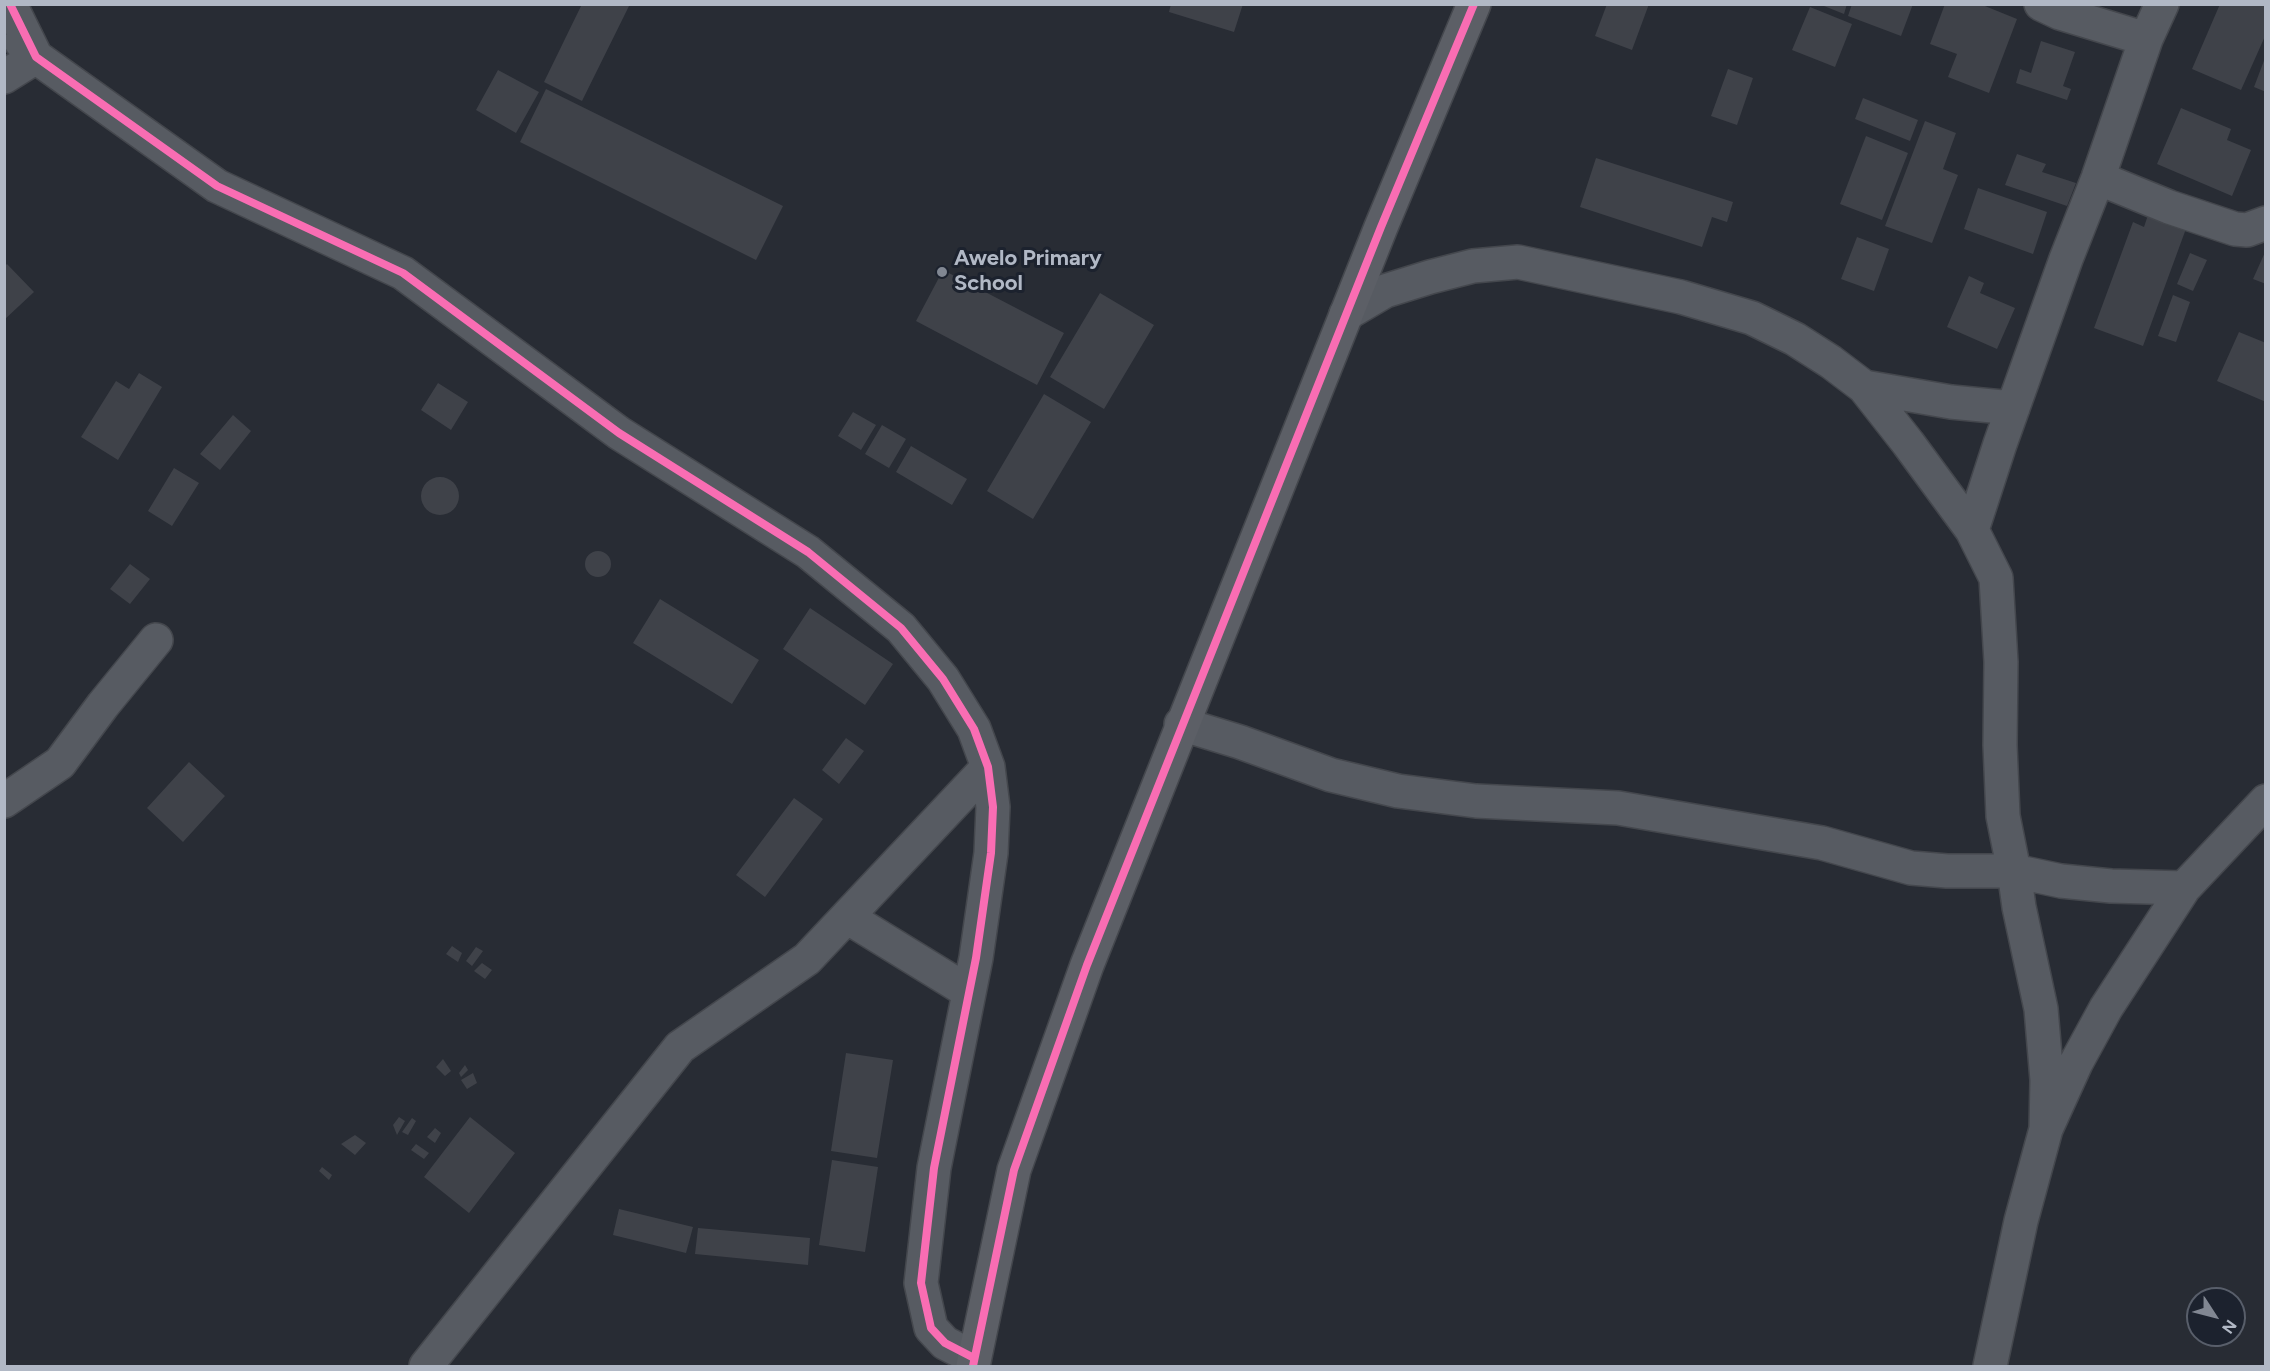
<!DOCTYPE html>
<html>
<head>
<meta charset="utf-8">
<style>
  body { margin:0 }
  #map { position:relative; width:2270px; height:1371px; overflow:hidden; background:#282c34; font-family:Figtree,sans-serif }
  canvas { display:block }
  .frame { position:absolute; inset:0; border:6px solid #b1b8c5; pointer-events:none }
  .north { position:absolute; left:2186px; top:1287px; width:60px; height:60px; box-sizing:border-box; background:#1c222e; border:2px solid #585e6a; border-radius:50%; rotate:126deg; font-size:16px; font-weight:700; line-height:24px; text-align:center; color:#b1b8c5 }
  .north::after { content:''; display:block; margin:auto; width:21px; height:27px; background:#818792; clip-path:polygon(50% 0,100% 100%,50% 72%,0 100%) }
</style>
</head>
<body>
<div id="map">
<canvas width="2270" height="1371"></canvas>
<div class="frame"></div>
<div class="north">N</div>
</div>
<script>
const c = document.querySelector('canvas').getContext('2d');
c.lineJoin = 'round';
function paint(path, color) { c.fillStyle = color; c.fill(path, 'evenodd'); }
const toPath = rows => new Path2D(rows.map(r => 'M' + r).join(''));
function trace(path, color, width, dash) { c.strokeStyle = color; c.lineWidth = width; c.lineCap = dash ? 'butt' : 'round'; c.setLineDash(dash || []); c.stroke(path); }
function label(font, color, halo, rows, align = 'center') {
  c.font = font + ' Figtree,sans-serif'; c.lineWidth = 6; c.setLineDash([]); c.textBaseline = 'middle'; c.strokeStyle = halo; c.fillStyle = color; for (const [text, x, y, turn = 0] of rows) {
    c.save(); c.translate(x, y); c.rotate((+turn || 0) * Math.PI / 180); c.textAlign = isNaN(turn) ? turn : align; if (halo) c.strokeText(text, 0, 0); c.fillText(text, 0, 0); c.restore();
  }
}
paint(toPath([
  [582,4,630,4,582,101,544,82],
  [1171,4,1243,4,1234,32,1169,12],
  [1607,4,1649,4,1632,50,1595,36],
  [1819,4,1847,4,1844,14],
  [1852,4,1913,4,1901,36,1848,16],
  [1945,4,1980,4,2017,19,1989,93,1948,77,1957,54,1930,44],
  [2220,4,2266,4,2266,34,2241,90,2192,69],
  [1810,7,1852,24,1835,67,1792,50],
  [2041,41,2075,52,2063,86,2071,89,2067,100,2016,83,2020,69,2031,73],
  [2265,58,2266,58,2266,92,2254,87],
  [1728,69,1753,78,1737,125,1711,116],
  [498,70,539,92,516,133,476,110],
  [546,89,783,206,756,260,520,142],
  [1863,98,1918,120,1910,141,1855,119],
  [2181,108,2231,129,2227,140,2251,150,2232,196,2157,164],
  [1925,121,1956,133,1943,169,1958,175,1932,243,1885,226],
  [1866,136,1908,153,1882,220,1840,204],
  [2017,154,2046,164,2042,172,2076,183,2067,206,2005,185],
  [1596,158,1733,202,1727,222,1712,217,1702,247,1580,207],
  [1978,188,2047,212,2033,254,1964,229],
  [2149,212,2187,226,2143,346,2094,328,2133,222,2144,227],
  [1857,237,1889,249,1874,291,1841,279],
  [2266,250,2266,284,2253,279],
  [2190,253,2207,260,2193,291,2177,284],
  [7,264,34,292,4,320,4,267],
  [943,270,1064,333,1037,385,916,321],
  [1969,276,1984,283,1980,293,2015,308,1997,349,1947,327],
  [1100,293,1154,325,1104,409,1050,377],
  [2173,295,2190,302,2176,342,2158,336],
  [2239,332,2266,343,2266,402,2217,381],
  [139,373,162,387,118,460,81,437,116,381,129,389],
  [438,383,468,402,451,430,421,410],
  [1044,394,1091,422,1033,519,987,491],
  [853,412,876,425,861,450,838,436],
  [233,415,251,431,220,470,200,454],
  [882,425,906,439,889,468,865,454],
  [911,446,967,479,952,505,896,472],
  [174,468,199,483,172,526,148,511],
  '421 496a19 19 0 1 1 38 0a19 19 0 1 1-38 0Z',
  '585 564a13 13 0 1 1 26 0a13 13 0 1 1-26 0Z',
  [130,564,150,579,130,604,110,589],
  [660,599,759,660,732,704,633,643],
  [810,608,893,664,865,705,783,649],
  [846,738,864,751,839,784,822,770],
  [189,762,225,796,183,842,147,808],
  [794,798,823,819,765,897,736,875],
  [452,946,462,953,458,962,446,954],
  [476,947,483,951,472,966,466,961],
  [482,963,492,970,485,979,474,971],
  [846,1053,893,1060,877,1158,831,1151],
  [443,1059,451,1071,445,1076,436,1067],
  [465,1065,468,1070,461,1077,459,1073],
  [473,1073,477,1083,467,1089,461,1080],
  [399,1117,405,1121,397,1135,393,1125],
  [470,1117,515,1153,469,1213,424,1177],
  [412,1118,416,1121,408,1135,402,1132],
  [435,1128,441,1133,435,1143,427,1137],
  [355,1135,366,1143,355,1155,341,1144],
  [416,1144,429,1153,424,1159,411,1150],
  [832,1160,878,1167,865,1252,819,1245],
  [322,1167,332,1175,329,1180,319,1171],
  [619,1209,693,1227,686,1253,613,1235],
  [698,1228,810,1238,808,1265,695,1254]
]), '#3f4249');
const street = toPath([
  [10,4,36,57,217,186,403,273,619,433,808,552,901,628,943,679,974,729,988,767,993,807,991,853,976,958,934,1168,921,1283,931,1328,945,1343,974,1358],
  [2041,4,2060,13,2146,39],
  [4,77,36,57,21,42],
  [2098,178,2169,207,2235,229,2247,230,2266,223],
  [1346,314,1385,291,1430,277,1473,266,1518,262,1681,297,1752,318,1795,339,1831,362,1864,387,1908,443,1972,530,1996,578,2001,662,2000,745,2003,816,2014,871,2061,881,2111,886,2184,888],
  [1864,387,1951,402,2013,408],
  [1972,530,2000,444,2066,259,2098,178,2146,39,2162,4],
  [1181,724,1240,742,1331,775,1398,791,1476,801,1618,808,1822,843,1911,868,1947,871,2014,871,2019,907,2041,1009,2047,1080,2046,1129],
  [4,801,60,763,103,705,156,640],
  [847,917,969,992],
  [426,1366,680,1047,807,959,988,767],
  [1990,1366,2021,1221,2046,1129,2076,1063,2106,1008,2184,888,2266,801]
]);
const secondary = toPath([
  [973,1366,1014,1170,1087,965,1381,227,1474,4]
]);
trace(street, '#44474d', 36);
trace(secondary, '#44474d', 36);
trace(street, '#575b62', 33);
trace(secondary, '#5c5f66', 33);
trace(toPath([
  [10,4,36,57,217,186,403,273,619,433,808,552,901,628,943,679,974,729,988,767,993,807,991,853,976,958,934,1168,921,1283,931,1328,945,1343,974,1358],
  [973,1366,1014,1170,1087,965,1381,227,1474,4]
]), '#f96db3', 8);
for (const [x, y, r, color] of [
  [942,272,6,"#818792"]
]) { const dot = new Path2D(); dot.arc(x, y, r, 0, 2 * Math.PI); c.fillStyle = color; c.fill(dot); trace(dot, '#1c222e', 2); }
label('bold 22px', '#b1b8c5', '#1c222e', [
  ["Awelo Primary",954,259],
  ["School",954,284]
], 'left');
</script>
</body>
</html>
